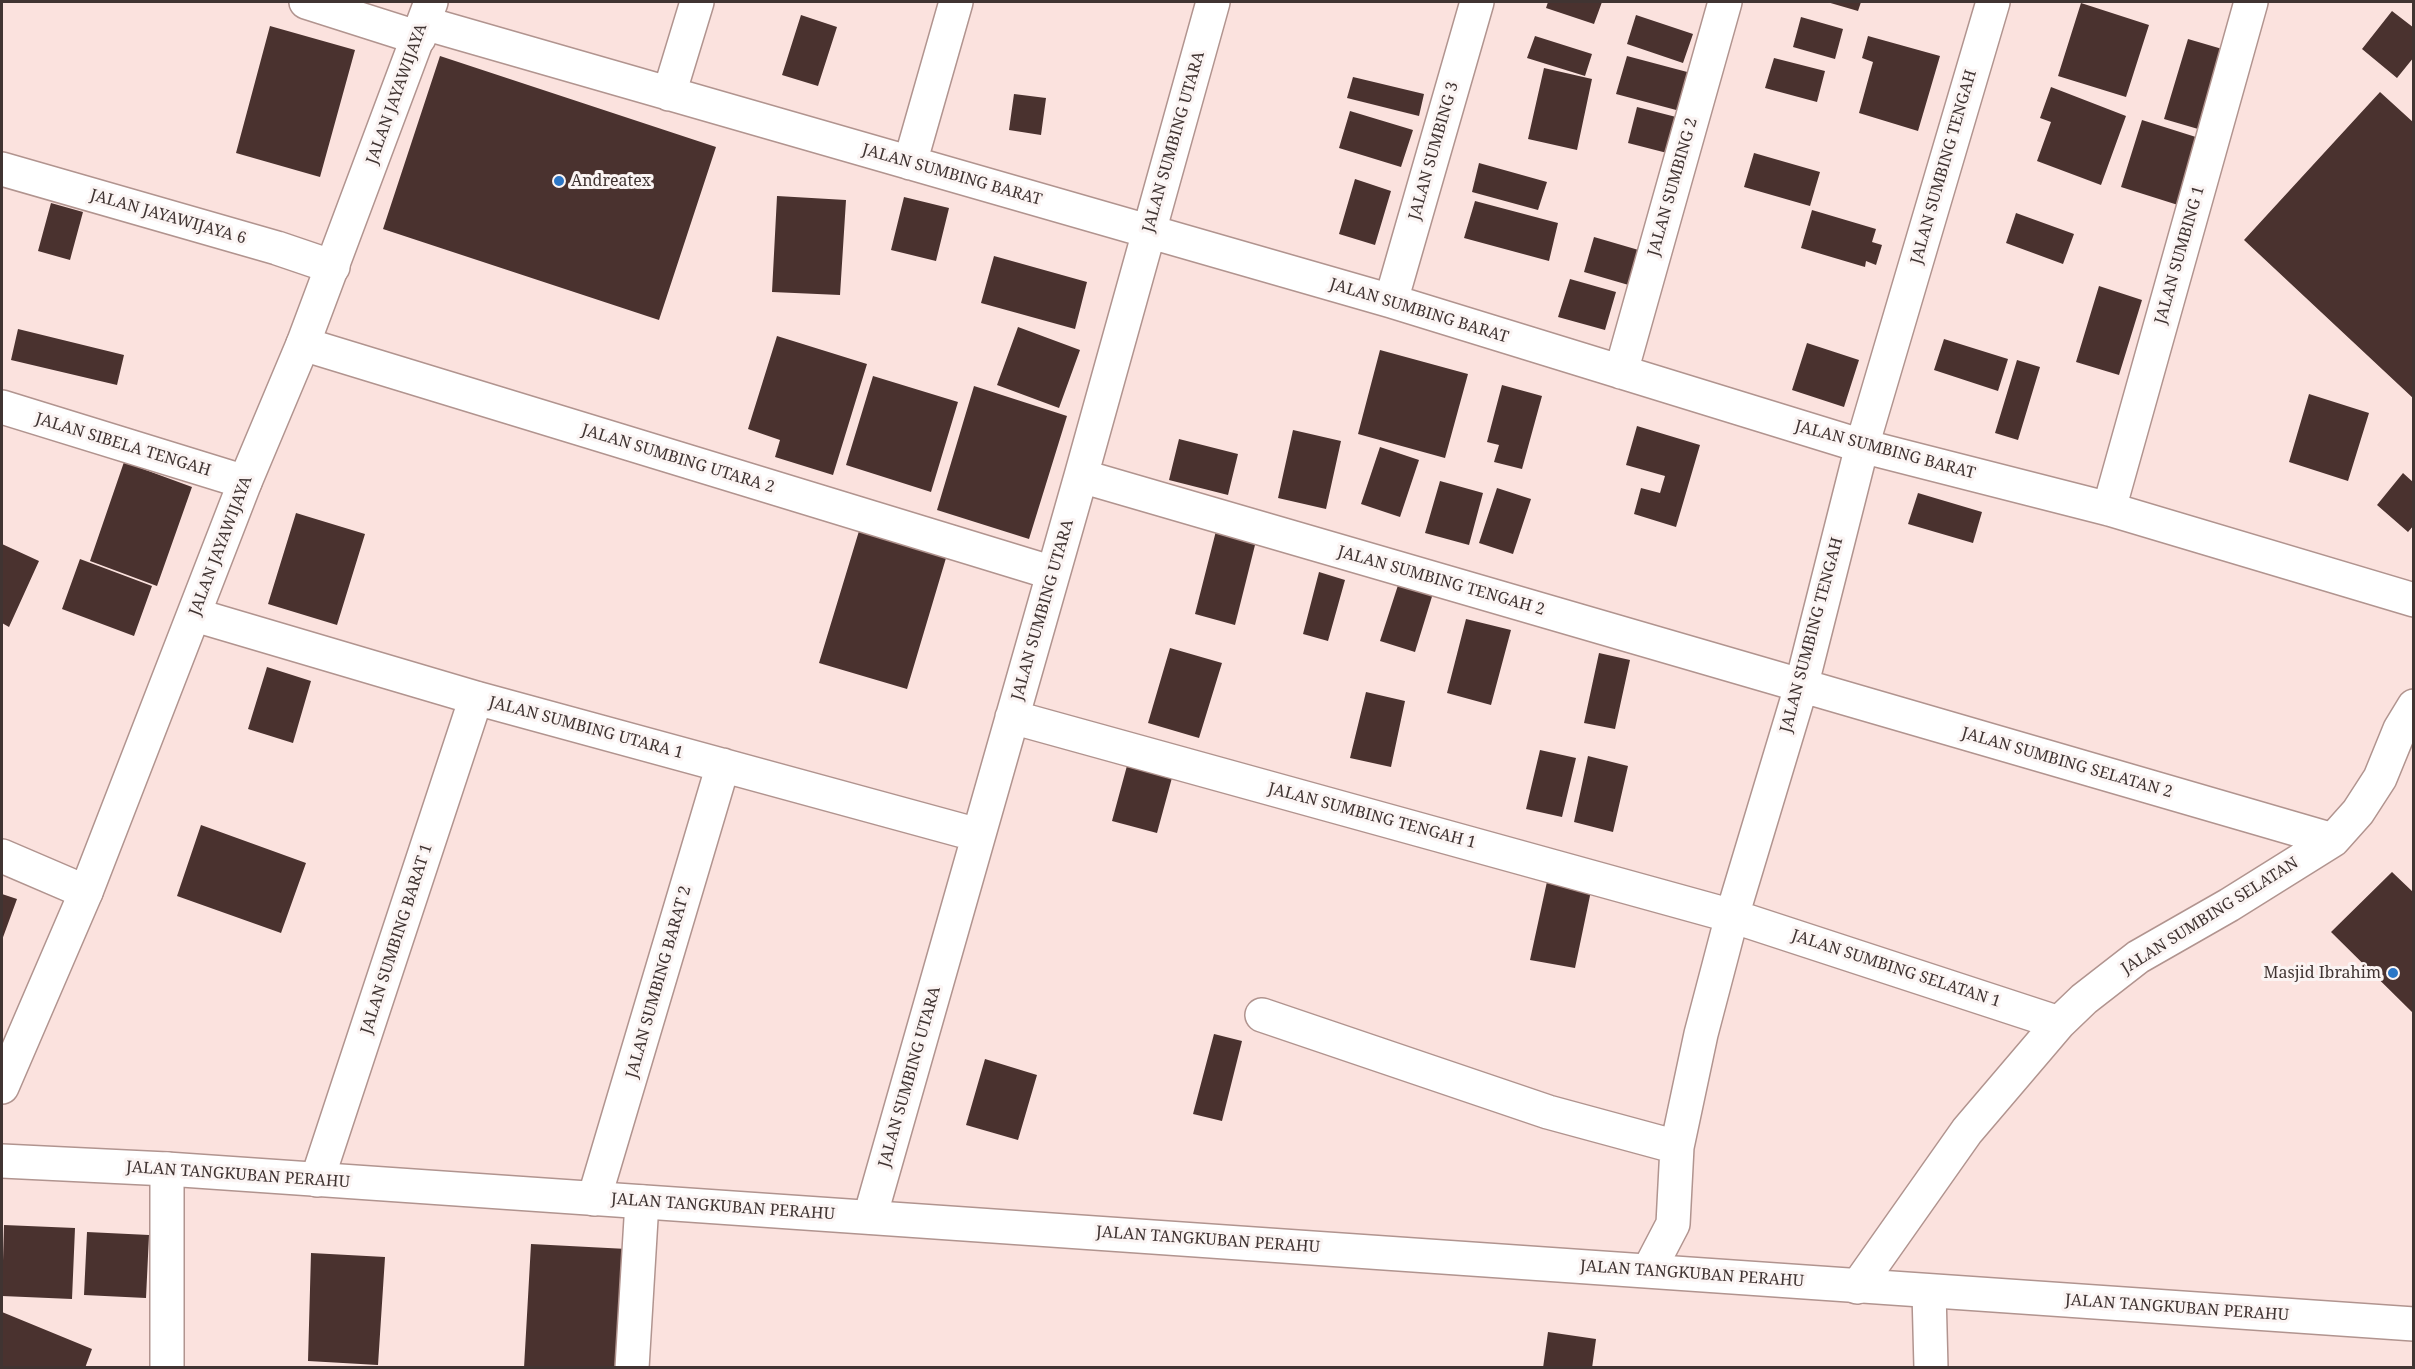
<!DOCTYPE html>
<html>
<head>
<meta charset="utf-8">
<style>
  body { margin:0 }
  #map { position:relative; width:2415px; height:1369px; overflow:hidden; background:#fbe2de; font-family:"Noto Serif",serif }
  canvas { display:block }
  .frame { position:absolute; inset:0; border:3px solid #403432; pointer-events:none }
</style>
</head>
<body>
<div id="map">
<canvas width="2415" height="1369"></canvas>
<div class="frame"></div>
</div>
<script>
const c = document.querySelector('canvas').getContext('2d');
c.lineJoin = 'round';
function paint(path, color) { c.fillStyle = color; c.fill(path, 'evenodd'); }
const toPath = rows => new Path2D(rows.map(r => 'M' + r).join(''));
function trace(path, color, width, dash) { c.strokeStyle = color; c.lineWidth = width; c.lineCap = dash ? 'butt' : 'round'; c.setLineDash(dash || []); c.stroke(path); }
function label(font, color, halo, rows, align = 'center') {
  c.font = font + ' "Noto Serif",serif'; c.lineWidth = 6; c.setLineDash([]); c.textBaseline = 'middle'; c.strokeStyle = halo; c.fillStyle = color; for (const [text, x, y, turn = 0] of rows) {
    c.save(); c.translate(x, y); c.rotate((+turn || 0) * Math.PI / 180); c.textAlign = isNaN(turn) ? turn : align; if (halo) c.strokeText(text, 0, 0); c.fillText(text, 0, 0); c.restore();
  }
}
paint(toPath([
  [1548,2,1602,2,1594,24,1546,8],
  [1827,2,1861,2,1858,11],
  [2081,3,2149,25,2126,97,2058,76],
  [2392,11,2414,28,2414,57,2397,78,2362,49],
  [801,15,837,27,818,86,782,75],
  [1636,15,1693,34,1683,63,1627,44],
  [1801,17,1843,29,1835,59,1793,47],
  [270,26,355,50,320,177,236,153],
  [1535,36,1592,54,1585,76,1527,58],
  [1868,36,1940,56,1918,131,1859,113,1873,62,1862,58],
  [2188,39,2229,51,2205,131,2164,119],
  [440,56,716,147,659,320,383,229],
  [1627,56,1691,73,1680,111,1616,94],
  [1774,58,1825,71,1817,102,1765,88],
  [1544,68,1592,79,1577,150,1528,139],
  [1353,77,1424,94,1419,116,1347,98],
  [2051,87,2126,116,2101,185,2037,161,2051,122,2040,118],
  [2380,92,2414,123,2414,399,2244,240],
  [1014,94,1046,98,1041,135,1009,130],
  [1637,107,1680,118,1671,154,1628,143],
  [1350,111,1413,130,1401,167,1339,148],
  [2142,120,2199,138,2178,205,2121,187],
  [1754,153,1820,172,1810,206,1744,187],
  [1479,163,1547,182,1538,210,1472,192],
  [1355,179,1391,191,1375,245,1339,234],
  [777,196,846,200,840,295,772,292],
  [904,197,949,208,936,261,891,250],
  [1475,201,1558,223,1549,261,1464,238],
  [51,203,83,212,70,260,38,251],
  [1812,210,1876,229,1872,242,1882,245,1876,265,1866,261,1865,267,1801,248],
  [2016,213,2074,234,2063,264,2006,243],
  [1594,237,1642,251,1632,286,1584,272],
  [994,256,1087,282,1075,329,981,303],
  [1570,279,1616,292,1605,330,1558,317],
  [2099,286,2142,300,2119,375,2076,362],
  [1018,327,1080,350,1059,408,997,385],
  [18,329,124,355,117,385,11,360],
  [777,336,867,364,833,475,775,457,780,440,748,429],
  [1944,339,2008,359,1998,391,1934,370],
  [1807,343,1859,360,1844,407,1792,390],
  [1380,350,1468,374,1445,458,1358,434],
  [2017,360,2040,367,2018,440,1995,433],
  [873,376,958,402,931,492,846,465],
  [1502,385,1542,396,1522,469,1494,462,1499,445,1487,442],
  [974,386,1067,416,1029,539,937,510],
  [2309,394,2369,413,2348,481,2289,462],
  [1637,426,1700,445,1676,527,1634,514,1641,488,1660,493,1665,476,1626,465],
  [1293,430,1341,441,1326,509,1278,498],
  [1179,439,1238,454,1228,495,1169,480],
  [1380,447,1419,460,1400,517,1361,504],
  [124,462,192,487,157,586,90,561],
  [2403,473,2414,483,2414,525,2408,532,2377,505],
  [1440,481,1483,493,1469,545,1425,533],
  [1497,488,1531,499,1513,554,1479,543],
  [1918,493,1982,512,1973,543,1908,524],
  [296,513,365,534,337,625,268,604],
  [1217,527,1257,537,1235,625,1195,614],
  [859,531,946,558,907,689,819,663],
  [2,544,39,561,9,627,2,623],
  [80,559,152,586,134,636,62,609],
  [1319,572,1345,580,1328,641,1303,634],
  [1400,579,1434,590,1415,652,1380,641],
  [1466,619,1511,630,1491,705,1447,693],
  [1170,648,1222,663,1199,738,1148,723],
  [1599,653,1630,660,1615,729,1584,723],
  [267,667,311,681,293,743,248,729],
  [1366,692,1405,701,1391,767,1350,758],
  [1540,750,1576,758,1562,817,1526,809],
  [1588,756,1628,766,1613,832,1574,822],
  [1128,762,1173,774,1157,833,1112,821],
  [201,825,306,863,281,933,177,896],
  [2392,872,2414,893,2414,1014,2331,932],
  [1548,877,1592,886,1575,968,1530,960],
  [2,894,17,899,2,940],
  [1214,1034,1242,1041,1222,1121,1193,1114],
  [985,1059,1037,1075,1018,1140,966,1125],
  [4,1225,75,1228,72,1299,2,1296],
  [87,1232,149,1235,146,1298,84,1295],
  [531,1244,627,1249,621,1368,524,1368],
  [311,1253,385,1257,378,1365,308,1361],
  [2,1312,92,1349,85,1368,2,1368],
  [1548,1332,1596,1339,1592,1368,1543,1368]
]), '#4a322f');
const street = toPath([
  [306,2,419,38],
  [424,23,1391,301,1862,446,2109,509,2414,600],
  [669,94,697,2],
  [910,163,956,2],
  [2,169,277,248,333,267],
  [1391,301,1477,2],
  [303,344,1053,573],
  [1621,372,1725,2],
  [2,407,245,482],
  [1081,476,2333,840],
  [2109,509,2251,2],
  [195,615,476,698,978,835],
  [1012,717,1732,916,2059,1023],
  [2,856,86,892],
  [1262,1015,1548,1112,1677,1147],
  [317,1180,476,698],
  [594,1199,723,765],
  [870,1217,1081,476,1213,2],
  [1649,1270,1673,1224,1677,1147,1701,1034,1732,916,1801,687,1862,446,1993,2],
  [1857,1287,1967,1131,2059,1023,2084,999,2138,957,2229,905,2333,840,2358,812,2380,778,2400,729,2414,706],
  [1929,1292,1931,1368],
  [167,1368,167,1169],
  [632,1368,642,1202]
]);
const secondary = toPath([
  [2,1087,86,892,245,482,303,344,431,2],
  [2,1161,167,1169,2414,1324]
]);
trace(street, '#b1948f', 36);
trace(secondary, '#b1948f', 36);
trace(street, '#fff', 33);
trace(secondary, '#fff', 33);
for (const [x, y, r, color] of [
  [559,181,6,"#2b76c6"],
  [2393,973,6,"#2b76c6"]
]) { const dot = new Path2D(); dot.arc(x, y, r, 0, 2 * Math.PI); c.fillStyle = color; c.fill(dot); trace(dot, '#fbf4f3', 2); }
label('16px', '#403432', '#fbf4f3', [
  ["JALAN JAYAWIJAYA",397,94,-70],
  ["JALAN SUMBING UTARA",1174,142,-74],
  ["JALAN SUMBING 3",1434,151,-74],
  ["JALAN SUMBING TENGAH",1944,167,-74],
  ["JALAN SUMBING BARAT",952,175,16],
  ["JALAN SUMBING 2",1673,187,-74],
  ["JALAN JAYAWIJAYA 6",168,217,16],
  ["JALAN SUMBING 1",2180,255,-74],
  ["JALAN SUMBING BARAT",1419,311,17],
  ["JALAN SIBELA TENGAH",123,445,17],
  ["JALAN SUMBING BARAT",1885,450,15],
  ["JALAN SUMBING UTARA 2",678,459,17],
  ["JALAN JAYAWIJAYA",221,546,-69],
  ["JALAN SUMBING TENGAH 2",1441,581,16],
  ["JALAN SUMBING UTARA",1043,610,-74],
  ["JALAN SUMBING TENGAH",1812,635,-75],
  ["JALAN SUMBING UTARA 1",586,728,15],
  ["JALAN SUMBING SELATAN 2",2067,763,16],
  ["JALAN SUMBING TENGAH 1",1372,816,15],
  ["JALAN SUMBING SELATAN",2210,916,-32],
  ["JALAN SUMBING BARAT 1",397,939,-72],
  ["JALAN SUMBING SELATAN 1",1896,969,18],
  ["JALAN SUMBING BARAT 2",659,982,-74],
  ["JALAN SUMBING UTARA",910,1077,-74],
  ["JALAN TANGKUBAN PERAHU",238,1175,4],
  ["JALAN TANGKUBAN PERAHU",723,1207,4],
  ["JALAN TANGKUBAN PERAHU",1208,1240,4],
  ["JALAN TANGKUBAN PERAHU",1692,1274,4],
  ["JALAN TANGKUBAN PERAHU",2177,1308,4]
]);
label('16px', '#403432', '#fbf4f3', [
  ["Andreatex",571,181],
  ["Masjid Ibrahim",2381,973,"right"]
], 'left');
</script>
</body>
</html>
